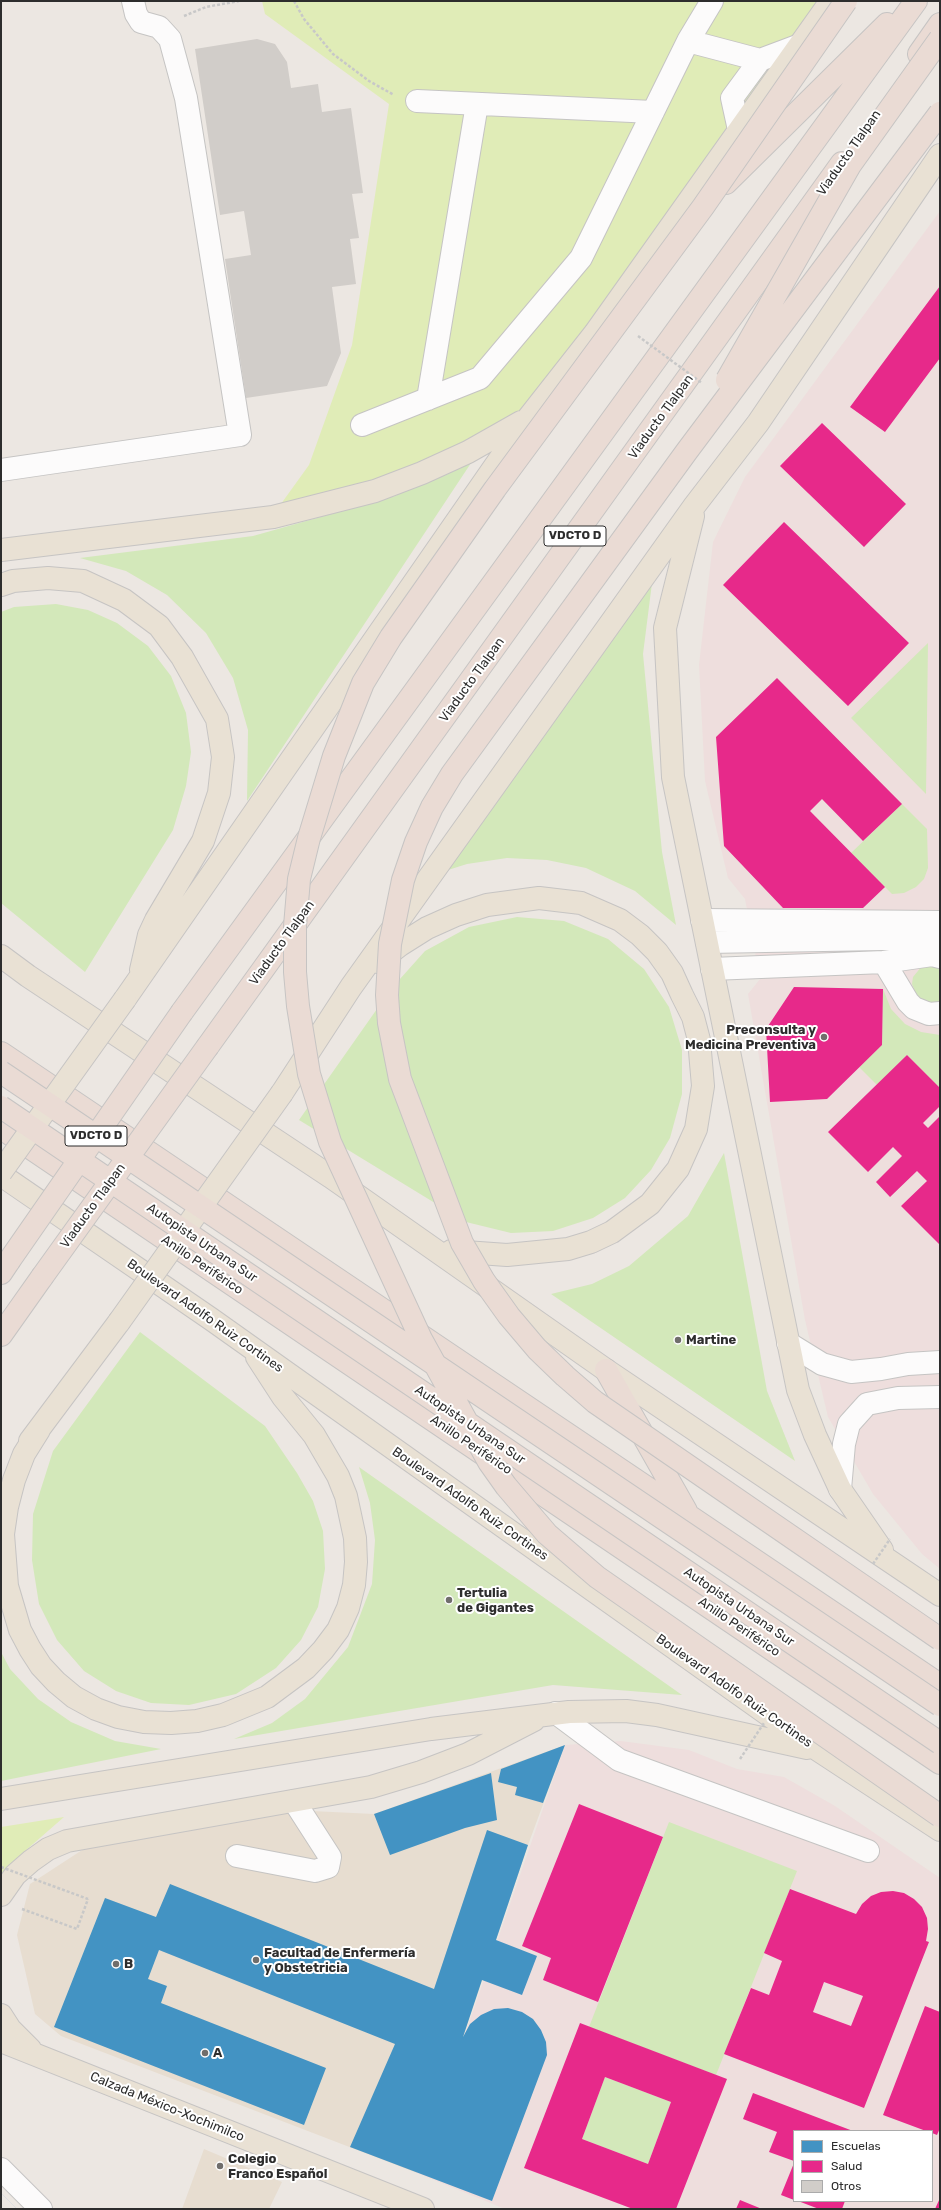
<!DOCTYPE html>
<html>
<head>
<meta charset="utf-8">
<style>
  body { margin:0 }
  #map { position:relative; width:941px; height:2210px; overflow:hidden; background:#ece7e2; font-family:Rubik,sans-serif }
  canvas { display:block }
  .frame { position:absolute; inset:0; border:2px solid #2d2d2d; pointer-events:none }
  .legend { position:absolute; left:793px; top:2130px; width:140px; height:72px; box-sizing:border-box; background:#fff; border:1px solid #ababab; margin:0; padding:5px 7px; list-style:none; font-size:12px; color:#2d2d2d }
  .legend li { display:flex; align-items:center; gap:8px; height:20px }
  .legend b { width:20px; border:1px solid #ababab }
</style>
</head>
<body>
<div id="map">
<canvas width="941" height="2210"></canvas>
<div class="frame"></div>
<ul class="legend">
<li><b style="height:11px;background:#4393c3"></b>Escuelas</li>
<li><b style="height:11px;background:#e7298a"></b>Salud</li>
<li><b style="height:11px;background:#d1cdc9"></b>Otros</li>
</ul>
</div>
<script>
const context = document.querySelector('canvas').getContext('2d');
context.lineJoin = 'round';
function fill(path, color) {
  context.fillStyle = color;
  context.fill(path, 'evenodd');
}
function poly(rows) {
  const path = new Path2D();
  for (const r of rows) {
    path.moveTo(r[0], r[1]);
    for (let i = 2; i < r.length; i += 2) path.lineTo(r[i], r[i + 1]);
  }
  return path;
}
function trace(path, color, width, dash) {
  context.strokeStyle = color;
  context.lineWidth = width;
  context.lineCap = dash ? 'butt' : 'round';
  context.setLineDash(dash || []);
  context.stroke(path);
}
function drawText(font, color, halo, rows, align = 'center') {
  context.font = font + ' Rubik,sans-serif';
  context.lineWidth = 4;
  context.setLineDash([]);
  context.textBaseline = 'middle';
  context.strokeStyle = halo;
  context.fillStyle = color;
  for (const [text, x, y, turn = 0] of rows) {
    context.save();
    context.translate(x, y);
    context.rotate((+turn || 0) * Math.PI / 180);
    context.textAlign = isNaN(turn) ? turn : align;
    if (halo) context.strokeText(text, 0, 0);
    context.fillText(text, 0, 0);
    context.restore();
  }
}
const education = poly([
  [565,1745,528,1845,417,2173,61,2036,35,2014,17,1935,30,1884,99,1839,291,1810,374,1814],
  [204,2149,282,2182,269,2209,182,2209]
]);
const medical = poly([
  [940,211,940,1569,922,1554,873,1494,828,1417,805,1320,748,994,760,979,745,899,728,878,705,781,699,665,713,542,745,477],
  [621,1741,689,1750,737,1769,784,1777,835,1806,940,1878,940,2209,505,2209,417,2173,565,1745],
  [794,2131,932,2131,932,2201,794,2201]
]);
const green = poly([
  [477,454,247,801,248,730,233,678,206,633,167,595,126,571,80,558,253,536,395,496],
  [652,583,643,654,662,852,676,925,635,891,586,868,547,860,507,858,467,864,429,876],
  [56,604,88,610,117,623,148,646,171,676,186,713,191,752,186,786,173,830,85,972,1,903,1,612,14,607],
  [928,643,926,794,851,718],
  [902,804,927,829,928,868,924,879,916,887,904,893,892,894,851,853],
  [517,917,564,921,608,939,644,969,669,1007,682,1050,682,1094,670,1138,651,1170,625,1198,593,1218,553,1231,511,1233,466,1222,299,1120,391,989,425,951,469,927],
  [940,964,940,1004,935,1005,917,997,912,984,913,977,922,966],
  [883,989,891,1009,905,1024,921,1032,940,1035,940,1088,907,1055,877,1085,859,1067,882,1045],
  [724,1153,767,1391,795,1461,551,1294,592,1284,629,1266,688,1216],
  [140,1332,265,1426,297,1473,313,1501,323,1531,325,1569,318,1607,301,1640,276,1668,236,1694,189,1705,151,1703,116,1691,84,1671,57,1640,39,1604,32,1560,33,1514,53,1451],
  [359,1467,682,1695,553,1685,234,1739,272,1723,305,1699,348,1647,372,1584,375,1540,370,1503],
  [1,1652,10,1669,38,1699,71,1722,115,1741,161,1749,1,1781],
  [669,1822,797,1871,716,2075,589,2027],
  [605,2077,671,2102,648,2164,582,2139]
]);
const pitch = poly([
  [262,1,829,1,527,415,467,451,273,515,309,465,352,345,389,104,265,14],
  [64,1817,9,1865,1,1876,1,1827]
]);
const schools = poly([
  [565,1745,543,1803,515,1795,517,1787,498,1782,501,1769],
  [491,1773,497,1820,465,1828,390,1855,374,1814],
  [487,1830,528,1845,496,1940,537,1956,522,1995,482,1980,463,2037,470,2024,481,2015,494,2009,508,2008,522,2012,533,2019,541,2030,546,2042,547,2055,492,2201,350,2147,395,2044,159,1950,148,1979,167,1986,161,2003,326,2068,304,2125,54,2027,105,1898,156,1917,170,1884,434,1989]
]);
const health = poly([
  [940,286,940,358,885,432,850,407],
  [822,423,906,504,864,547,780,466],
  [784,522,909,643,848,706,723,585],
  [777,678,902,804,863,841,822,799,810,811,885,887,863,908,783,908,724,846,716,737],
  [794,987,883,989,882,1045,827,1099,770,1102,766,1029],
  [907,1055,940,1088,940,1106,923,1123,928,1128,940,1116,940,1245,901,1206,927,1181,917,1171,890,1197,876,1182,902,1156,893,1147,868,1172,828,1132],
  [579,1804,663,1837,598,2002,543,1980,551,1958,522,1946],
  [790,1889,856,1914,862,1904,871,1896,881,1892,893,1891,904,1893,914,1899,922,1907,927,1918,928,1929,926,1941,929,1942,864,2108,724,2054,751,1988,769,1995,782,1961,764,1953],
  [824,1982,863,1996,851,2026,813,2012],
  [925,2006,940,2012,940,2128,937,2135,932,2133,932,2131,926,2131,883,2115],
  [580,2023,727,2079,676,2209,633,2209,524,2168],
  [605,2077,671,2102,648,2164,582,2139],
  [753,2093,853,2131,794,2131,794,2161,769,2152,777,2132,743,2119],
  [794,2163,794,2200,781,2195],
  [940,2198,940,2209,935,2209],
  [740,2200,762,2209,736,2209],
  [798,2201,845,2201,842,2209,819,2209]
]);
const building = poly([
  [257,39,275,44,287,62,291,88,318,84,322,112,351,108,363,193,352,194,359,238,350,239,356,284,332,287,341,353,327,386,246,398,225,259,251,255,244,211,220,215,195,49]
]);
const path = poly([
  [294,1,304,19,333,54,369,81,394,95],
  [184,16,206,7,239,1],
  [22,1909,77,1929,88,1899]
]);
const minor = poly([
  [688,41,712,1],
  [417,101,653,112],
  [739,130,732,98,760,60,800,45],
  [428,399,477,104],
  [362,425,480,378,581,258,688,41,760,60],
  [1,470,240,435,186,98,170,39,159,27,141,22,136,14,133,1],
  [702,920,940,922],
  [707,942,940,938],
  [940,957,932,955,884,962,908,1002,914,1008,929,1014,940,1013],
  [712,969,884,962],
  [788,1343,822,1364,851,1372,881,1369,908,1364,940,1362],
  [840,1489,844,1444,849,1424,867,1404,898,1398,940,1397],
  [556,1713,619,1760,868,1851],
  [237,1856,315,1871,328,1867,330,1857,294,1801],
  [1,2169,41,2209]
]);
const major = poly([
  [693,516,665,628,673,777,798,1390,815,1435,840,1489,882,1550],
  [1,550,273,517,375,491,422,473,468,452,521,422],
  [1,585,13,581,48,578,83,581,124,600,159,626,182,657,217,719,223,757,219,793,203,841,156,920,149,935,141,970],
  [1,956,28,976,331,1177,606,1370,940,1595],
  [378,962,400,945,427,928,456,915,487,905,539,898,581,903,620,920,640,935,657,952,672,973,682,995,693,1017,699,1040,703,1086,696,1129,678,1169,650,1204,612,1232,591,1242,568,1249,507,1255,451,1251],
  [125,999,529,417,595,333,831,1],
  [282,1093,351,987,695,505,758,423,940,155],
  [1,1175,211,1319,818,1750,940,1830],
  [39,1430,24,1454,14,1480,7,1507,3,1534,7,1586,20,1630,30,1649,41,1666,56,1682,74,1697,96,1709,118,1717,144,1722,171,1723,197,1721,223,1715,267,1697,306,1668,323,1650,338,1630,348,1608,354,1585,356,1562,355,1538,346,1496,338,1476,314,1435,283,1397,257,1357],
  [30,1441,119,1322],
  [1,1799,431,1729,569,1712,626,1711,657,1715,807,1748],
  [1,1895,15,1875,31,1861,48,1849,67,1841,371,1787,421,1772,468,1754,534,1720],
  [1,2015,10,2029,30,2049],
  [1,2041,423,2209]
]);
const highway = poly([
  [919,54,940,24],
  [726,183,887,24],
  [182,1012,916,1],
  [208,1046,842,163],
  [1,1053,940,1685],
  [1,1128,940,1763],
  [1,1273,9,1261],
  [1,1335,42,1277],
  [606,1370,686,1511]
]);
const tram = poly([
  [1,2193,17,2209]
]);
const pathBridge = poly([
  [638,336,702,383],
  [873,1564,890,1539],
  [740,1759,764,1723],
  [1,1867,88,1899]
]);
const majorBridge = poly([
  [1,1172,125,999],
  [119,1322,282,1093]
]);
const highwayBridge = poly([
  [846,1,703,207,495,489,391,637,363,683,334,756,309,838,299,879,295,926,295,972,298,1006,309,1074,330,1142,421,1339,489,1462,506,1486,547,1534,597,1577,940,1816],
  [940,113,687,451,452,774,432,807,416,842,403,880,390,944,387,995,389,1023,400,1079,462,1243,484,1281,509,1316,537,1349,565,1376,595,1402,940,1639],
  [727,380,850,165,940,39],
  [1,1072,940,1705],
  [1,1107,940,1743],
  [9,1261,182,1012],
  [42,1277,208,1046]
]);
const markers = [
  [824,1037,4,"#706e6c"],
  [678,1340,4,"#706e6c"],
  [449,1600,4,"#706e6c"],
  [256,1960,4,"#706e6c"],
  [116,1964,4,"#706e6c"],
  [205,2053,4,"#706e6c"],
  [220,2166,4,"#706e6c"]
];
const shields = [
  [575,536,62],
  [96,1136,62]
];
const shieldNames = [
  ["VDCTO D",575,536],
  ["VDCTO D",96,1136]
];
const streetNames = [
  ["Viaducto Tlalpan",849,153,-55],
  ["Viaducto Tlalpan",661,417,-54],
  ["Viaducto Tlalpan",472,680,-54],
  ["Viaducto Tlalpan",282,943,-54],
  ["Viaducto Tlalpan",93,1206,-54],
  ["Autopista Urbana Sur",202,1243,34],
  ["Anillo Periférico",202,1265,34],
  ["Boulevard Adolfo Ruiz Cortines",205,1316,35],
  ["Autopista Urbana Sur",470,1425,34],
  ["Anillo Periférico",471,1445,34],
  ["Boulevard Adolfo Ruiz Cortines",470,1504,35],
  ["Autopista Urbana Sur",739,1607,34],
  ["Anillo Periférico",739,1627,34],
  ["Boulevard Adolfo Ruiz Cortines",734,1691,35],
  ["Calzada México-Xochimilco",167,2107,22]
];
const poiNames = [
  ["Preconsulta y",816,1030,"right"],
  ["Medicina Preventiva",816,1045,"right"],
  ["Martine",686,1340],
  ["Tertulia",457,1593],
  ["de Gigantes",457,1608],
  ["Facultad de Enfermería",264,1953],
  ["y Obstetricia",264,1968],
  ["B",124,1964],
  ["A",213,2053],
  ["Colegio",228,2159],
  ["Franco Español",228,2174]
];
fill(education, '#e7ddd0');
fill(medical, '#eededd');
fill(green, '#d3e8ba');
fill(pitch, '#e0ecb7');
fill(schools, '#4393c3');
fill(health, '#e7298a');
fill(building, '#d1cdc9');
trace(minor, '#c5c4c3', 24);
trace(major, '#c6c4c3', 24);
trace(highway, '#c6c4c3', 24);
trace(path, '#c8c8c8', 2.5, [3, 2]);
trace(minor, '#fcfbfb', 22);
trace(major, '#e9e1d4', 22);
trace(highway, '#eadbd4', 22);
trace(tram, '#dedee0', 1);
trace(majorBridge, '#c6c4c3', 24, []);
trace(highwayBridge, '#c6c4c3', 24, []);
trace(pathBridge, '#c8c8c8', 2.5, [3, 2]);
trace(majorBridge, '#e9e1d4', 22);
trace(highwayBridge, '#eadbd4', 22);
for (const [x, y, r, color] of markers) {
  const dot = new Path2D();
  dot.arc(x, y, r, 0, 2 * Math.PI);
  context.fillStyle = color;
  context.fill(dot);
  trace(dot, '#fff', 1.5);
}
for (const [x, y, w] of shields) {
  const box = new Path2D();
  box.roundRect(x - w / 2, y - 10, w, 20, 3);
  context.fillStyle = '#fff';
  context.fill(box);
  trace(box, '#2d2d2d', 1);
}
drawText('bold 12px', '#2d2d2d', null, shieldNames);
drawText('13px', '#2d2d2d', '#fff', streetNames);
drawText('bold 13px', '#2d2d2d', '#fff', poiNames, 'left');
</script>
</body>
</html>
